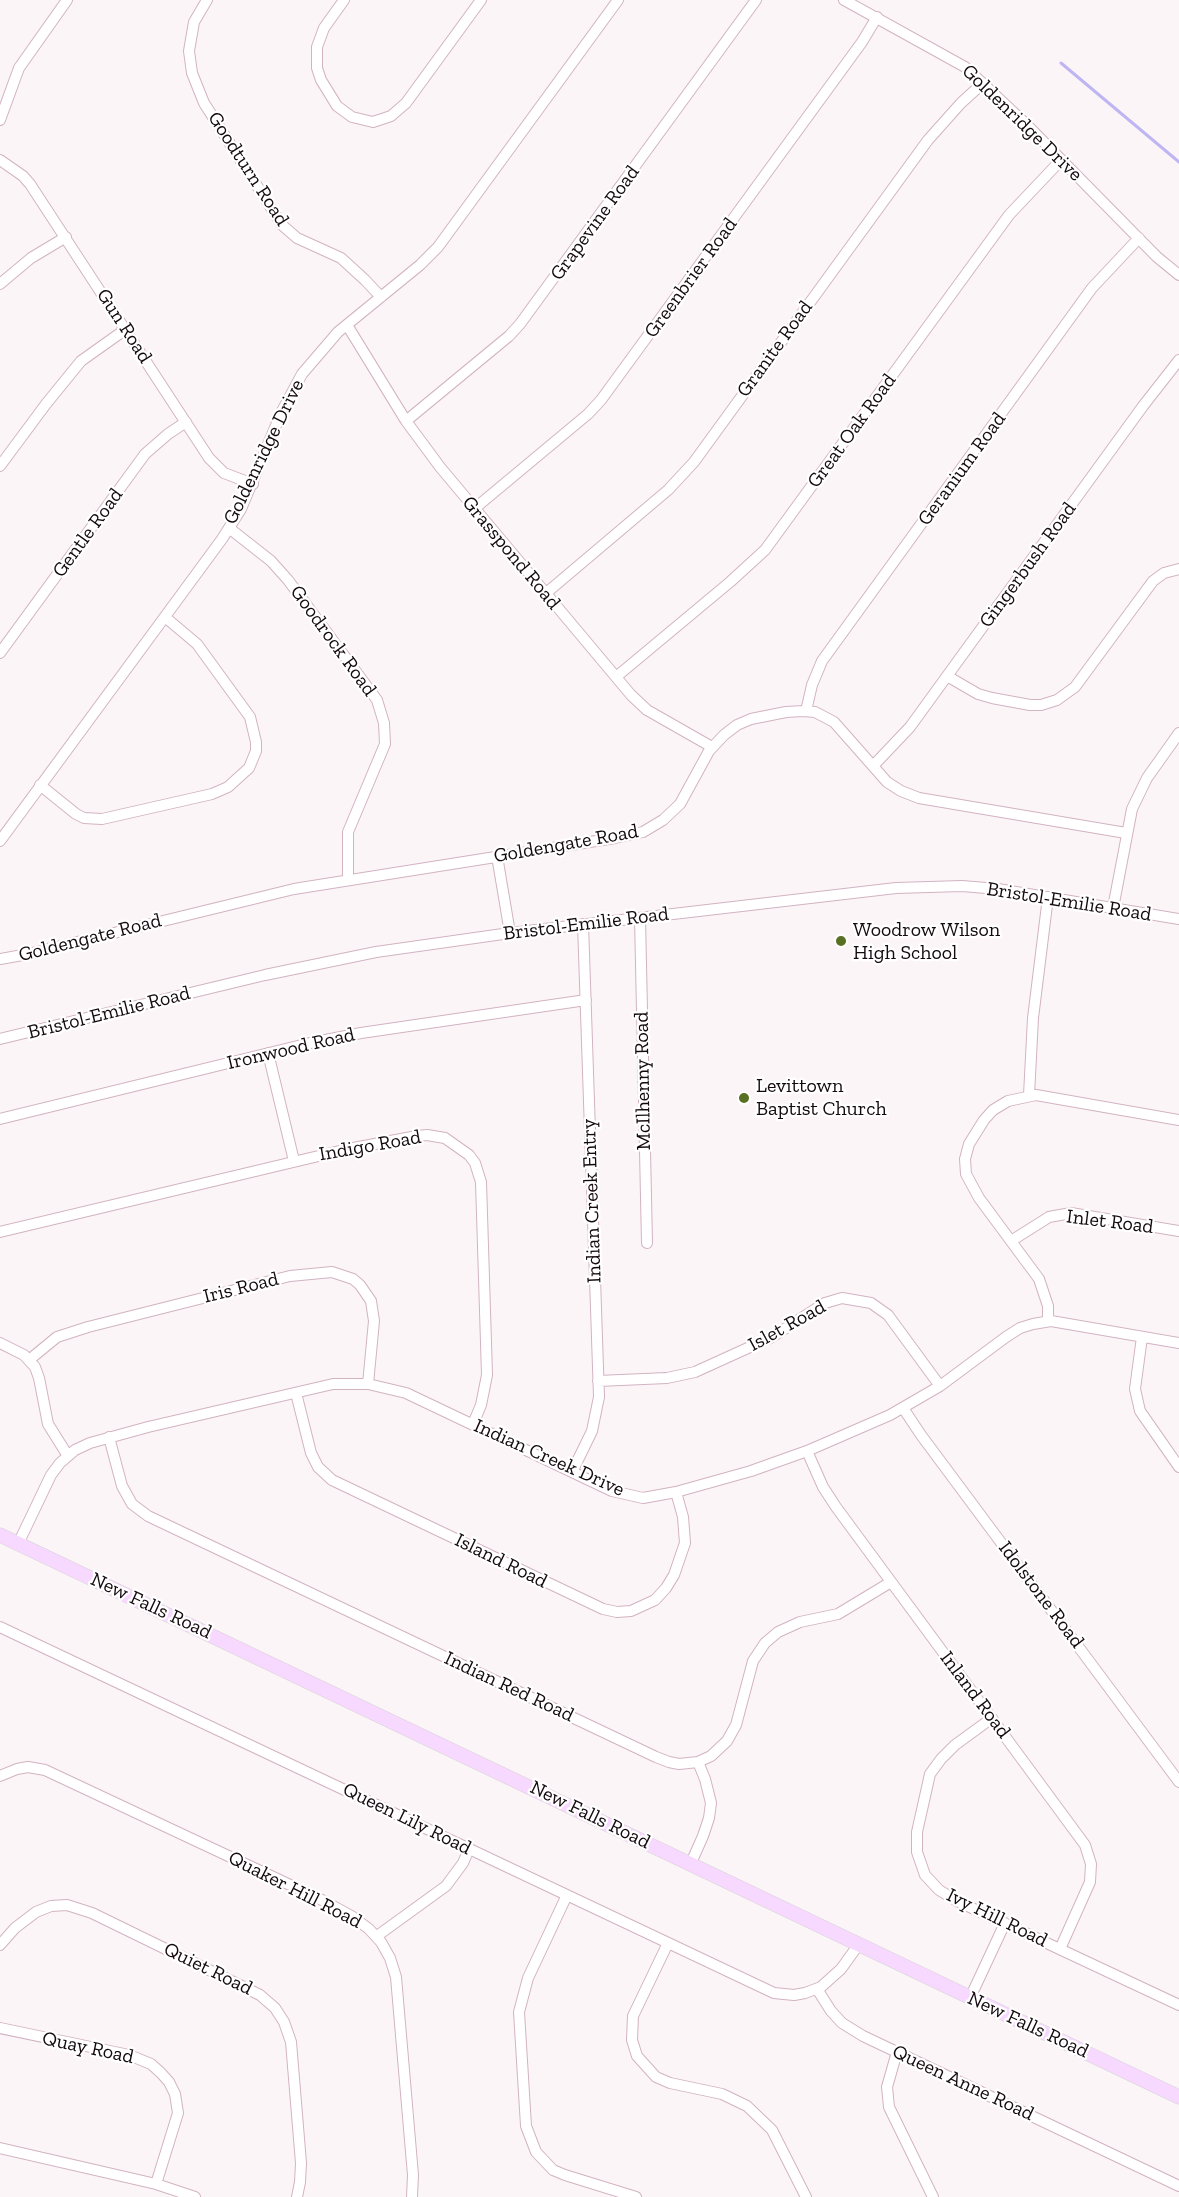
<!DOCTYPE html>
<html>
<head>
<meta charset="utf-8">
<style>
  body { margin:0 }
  canvas { display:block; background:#fcf5f8 }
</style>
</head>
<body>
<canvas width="1179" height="2197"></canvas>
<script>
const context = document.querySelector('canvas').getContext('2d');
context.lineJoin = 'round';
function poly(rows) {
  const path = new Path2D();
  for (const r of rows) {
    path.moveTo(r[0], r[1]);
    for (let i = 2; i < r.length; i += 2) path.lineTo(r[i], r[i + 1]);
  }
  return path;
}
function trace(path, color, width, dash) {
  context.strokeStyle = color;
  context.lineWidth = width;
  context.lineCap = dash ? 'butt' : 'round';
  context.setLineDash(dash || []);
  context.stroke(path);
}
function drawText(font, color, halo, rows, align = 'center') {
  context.font = font + ' "Zilla Slab",serif';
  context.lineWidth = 4.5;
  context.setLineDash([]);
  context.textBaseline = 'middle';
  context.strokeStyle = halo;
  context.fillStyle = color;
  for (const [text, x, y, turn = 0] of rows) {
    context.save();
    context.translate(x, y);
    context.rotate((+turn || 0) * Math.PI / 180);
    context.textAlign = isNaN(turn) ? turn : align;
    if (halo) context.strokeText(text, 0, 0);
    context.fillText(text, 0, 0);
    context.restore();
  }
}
const stream = poly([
  [1061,63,1179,162]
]);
const minor = poly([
  [207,0,194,22,189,51,192,73,204,103,282,225,297,238,341,258,365,280,381,297],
  [344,0,324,28,317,47,317,68,321,80,337,106,352,117,373,122,391,116,406,103,481,0],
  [844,0,965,67,1028,126,1157,257,1179,275],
  [0,120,19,68,67,0],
  [0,160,23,176,30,184,209,458,224,473,253,484],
  [0,284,31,258,66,237],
  [347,325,406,421,440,467,631,695,647,710,712,747],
  [406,421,509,336,520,324,756,0],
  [0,466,46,404,81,361,126,329],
  [474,509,588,414,601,400,862,42,877,17],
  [229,528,271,561,288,580,377,700,384,723,385,744,348,832,348,879],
  [545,594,668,490,694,462,928,140,961,103,983,83],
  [0,653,145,454,168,434,186,422],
  [947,676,978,694,992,698,1030,705,1041,705,1057,700,1075,687,1153,581,1164,573,1179,569],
  [616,677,730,582,765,550,1009,215,1061,160],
  [806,711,812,685,822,661,1092,288,1139,238],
  [873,766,910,727,1143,406,1179,360],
  [40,785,76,814,84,818,102,819,212,794,228,787,249,768,256,751,256,742,250,717,197,644,165,617],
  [0,841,222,539,241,509,282,411,302,374,338,332,420,265,438,247,618,0],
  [497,856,510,933],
  [1113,908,1132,809,1147,778,1179,733],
  [640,918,647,1243],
  [0,959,28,954,294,889,615,838,643,832,663,820,680,804,709,751,724,735,737,725,751,719,786,712,803,711,815,712,834,722,887,782,901,791,919,798,1126,833],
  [0,1039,265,975,376,952,510,933,896,888,962,886,998,889,1179,919],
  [268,1053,294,1161],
  [1029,1095,1033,1018,1048,897],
  [0,1119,310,1043,361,1033,586,1000],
  [0,1232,348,1149,417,1136,427,1135,445,1138,469,1155,475,1163,481,1182,487,1375,481,1405,473,1424],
  [1011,1241,1049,1217,1071,1213,1179,1231],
  [1048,1321,1048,1306,1039,1279,979,1198,966,1174,965,1159,969,1144,984,1120,993,1110,1008,1101,1036,1095,1179,1120],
  [1142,1337,1135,1389,1140,1411,1179,1467],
  [0,1343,24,1355,35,1367,39,1378,48,1424,68,1456],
  [29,1360,57,1337,88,1327,290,1276,332,1272,353,1279,360,1285,371,1301,374,1321,368,1384],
  [598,1381,667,1378,695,1372,772,1337,825,1303,842,1298,871,1303,888,1315,940,1386],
  [296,1393,311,1453,318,1467,332,1480,603,1609,617,1612,631,1611,655,1600,666,1588,674,1575,685,1543,683,1517,676,1492],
  [903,1408,921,1435,1179,1782],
  [109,1437,122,1486,132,1504,148,1516,656,1757,669,1762,679,1764,698,1762,711,1756,727,1741,736,1725,753,1661,765,1643,778,1632,800,1622,838,1614,891,1582],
  [807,1451,823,1487,836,1507,1085,1845,1091,1864,1090,1882,1060,1949],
  [572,1472,592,1431,599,1397,583,924],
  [18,1544,51,1475,60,1463,75,1450,90,1443,148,1427,333,1384,368,1384,406,1393,612,1491,643,1498,676,1492,751,1471,807,1451,890,1415,940,1386,1006,1337,1020,1328,1033,1324,1051,1321,1179,1343],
  [0,1627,774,1993,794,1995,805,1993,821,1987,841,1969,859,1944],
  [992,1718,955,1745,941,1759,930,1774,917,1832,917,1852,925,1875,939,1890,957,1901,1179,2005],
  [0,1776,17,1769,28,1767,45,1770,320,1899,353,1917,369,1929,381,1942,390,1958,396,1977,413,2175,412,2197],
  [691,1863,703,1836,709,1818,711,1803,705,1779,698,1762],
  [567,1895,528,1978,519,2012,526,2126,536,2152,553,2170,565,2175,636,2197],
  [377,1936,446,1886,463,1863,469,1849],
  [668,1943,633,2016,632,2040,637,2056,656,2077,670,2083,722,2094,747,2106,772,2130,806,2197],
  [0,1945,15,1928,36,1912,51,1906,67,1905,92,1913,260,1995,275,2008,284,2022,291,2042,301,2163,300,2182,297,2197],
  [817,1989,831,2011,842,2023,863,2036,1179,2186],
  [970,1998,1005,1923],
  [0,2028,129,2055,151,2064,161,2073,169,2082,175,2094,178,2113,156,2184],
  [897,2052,887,2087,889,2107,933,2197],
  [0,2148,156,2184,195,2197]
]);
const major = poly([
  [0,1535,1179,2097]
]);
const markers = [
  [841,941,6,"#577021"],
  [744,1098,6,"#577021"]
];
const streetNames = [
  ["Goldenridge Drive",1022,123,44],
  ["Goodturn Road",248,169,57],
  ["Grapevine Road",595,223,-54],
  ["Greenbrier Road",691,278,-54],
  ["Gun Road",124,326,57],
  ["Granite Road",775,349,-54],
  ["Great Oak Road",852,431,-54],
  ["Goldenridge Drive",264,452,-64],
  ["Geranium Road",962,469,-54],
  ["Gentle Road",88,533,-54],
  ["Grasspond Road",511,553,50],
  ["Gingerbush Road",1028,565,-54],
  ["Goodrock Road",333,641,54],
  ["Goldengate Road",566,844,-10],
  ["Bristol-Emilie Road",1069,902,9],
  ["Bristol-Emilie Road",586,924,-7],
  ["Goldengate Road",90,938,-14],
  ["Bristol-Emilie Road",109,1013,-14],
  ["Ironwood Road",291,1049,-13],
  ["McIlhenny Road",643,1081,-91],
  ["Indigo Road",370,1146,-10],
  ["Indian Creek Entry",592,1201,-92],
  ["Inlet Road",1110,1222,7],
  ["Iris Road",241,1288,-14],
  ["Islet Road",787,1326,-29],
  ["Indian Creek Drive",549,1458,24],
  ["Island Road",501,1561,26],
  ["Idolstone Road",1041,1595,53],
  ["New Falls Road",151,1606,25],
  ["Indian Red Road",509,1687,25],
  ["Inland Road",975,1695,53],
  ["New Falls Road",590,1815,26],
  ["Queen Lily Road",407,1819,26],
  ["Quaker Hill Road",295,1890,27],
  ["Ivy Hill Road",997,1918,26],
  ["Quiet Road",208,1969,26],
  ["New Falls Road",1028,2025,25],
  ["Quay Road",88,2048,12],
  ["Queen Anne Road",963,2083,25]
];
const poiNames = [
  ["Woodrow Wilson",853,930],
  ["High School",853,953],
  ["Levittown",756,1086],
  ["Baptist Church",756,1109]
];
trace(stream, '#bfb5f3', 3);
trace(minor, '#d2b3c2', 12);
trace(major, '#d5d3d4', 15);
trace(minor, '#fff', 10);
trace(major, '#f7d8fe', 14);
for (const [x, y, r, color] of markers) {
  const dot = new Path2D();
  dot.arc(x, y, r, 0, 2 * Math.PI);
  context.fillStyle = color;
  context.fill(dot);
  trace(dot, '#fff', 2);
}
drawText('20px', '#13090e', '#fff', streetNames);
drawText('20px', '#13090e', '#fff', poiNames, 'left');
</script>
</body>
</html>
